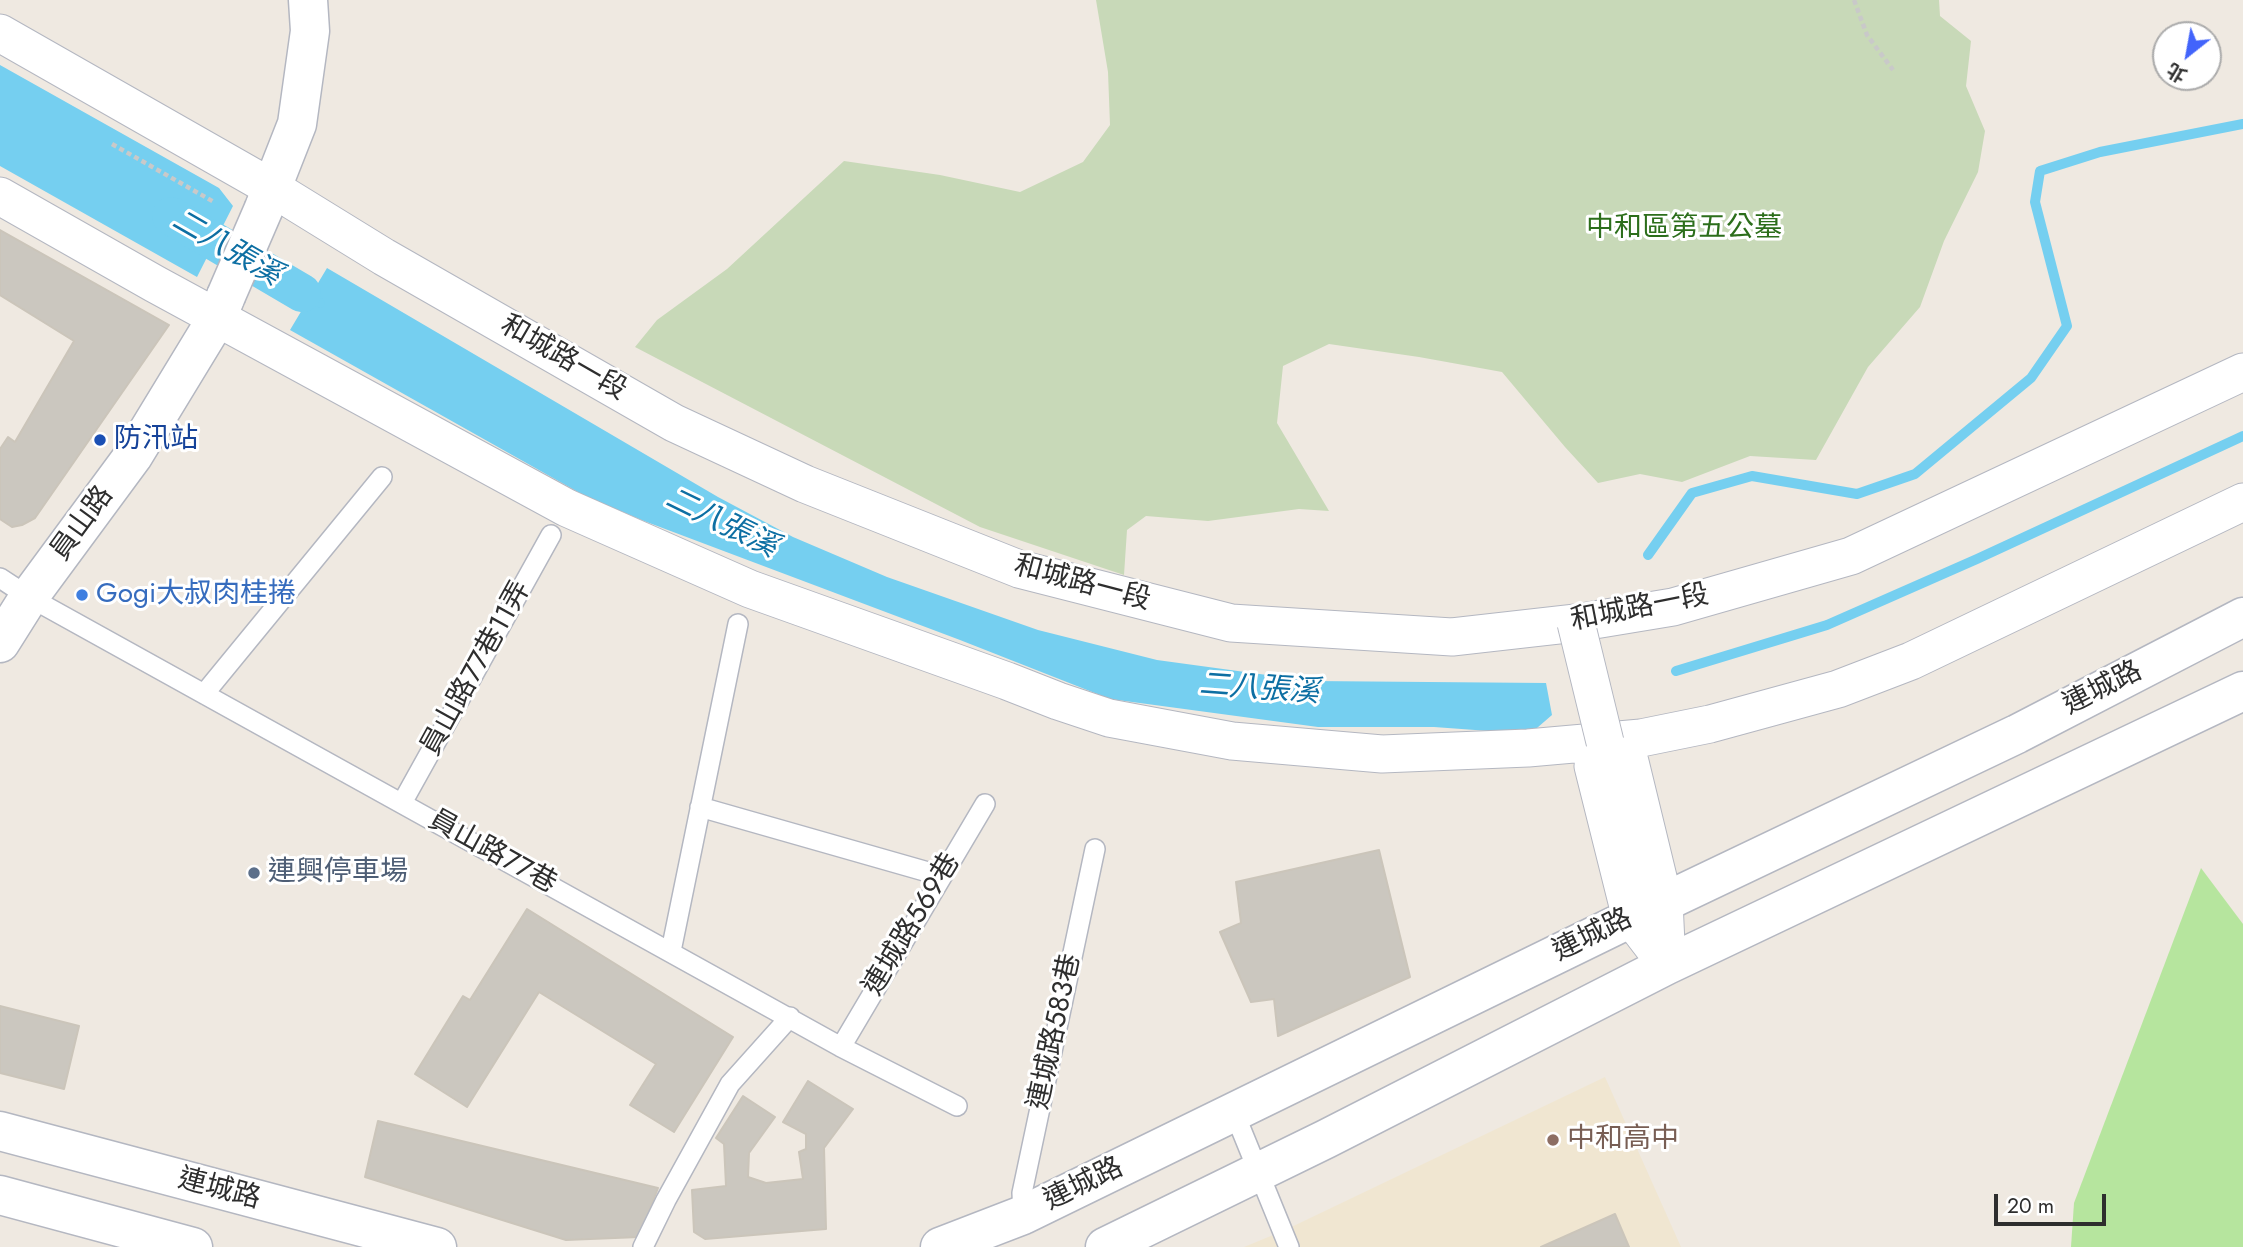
<!DOCTYPE html>
<html>
<head>
<meta charset="utf-8">
<style>
  body { margin:0 }
  #map { position:relative; width:2243px; height:1247px; overflow:hidden; background:#efe9e1; font-family:Jost,"Noto Sans TC",sans-serif }
  canvas { display:block }
  .north { position:absolute; left:2152px; top:21px; width:70px; height:70px; box-sizing:border-box; background:#fff; border:2px solid #ababab; border-radius:50%; rotate:211deg; font-size:19px; font-weight:700; line-height:28px; text-align:center; color:#2e2e2e }
  .north::after { content:''; display:block; margin:auto; width:24px; height:32px; background:#4264fb; clip-path:polygon(50% 0,100% 100%,50% 72%,0 100%) }
  .scale { position:absolute; left:1994px; top:1194px; width:112px; height:32px; box-sizing:border-box; border:4px solid #2e2e2e; border-top:0; padding-left:9px; font-size:21px; line-height:24px; white-space:nowrap; color:#2e2e2e; -webkit-text-stroke:5px #fff; paint-order:stroke }
</style>
</head>
<body>
<div id="map">
<canvas width="2243" height="1247"></canvas>
<div class="north">北</div>
<div class="scale">20 m</div>
</div>
<script>
const context = document.querySelector('canvas').getContext('2d');
context.lineJoin = 'round';
function fill(path, color) {
  context.fillStyle = color;
  context.fill(path, 'evenodd');
}
function poly(rows) {
  const path = new Path2D();
  for (const r of rows) {
    path.moveTo(r[0], r[1]);
    for (let i = 2; i < r.length; i += 2) path.lineTo(r[i], r[i + 1]);
  }
  return path;
}
function trace(path, color, width, dash) {
  context.strokeStyle = color;
  context.lineWidth = width;
  context.lineCap = dash ? 'butt' : 'round';
  context.setLineDash(dash || []);
  context.stroke(path);
}
function drawText(font, color, halo, rows, align = 'center') {
  context.font = font + ' Jost,"Noto Sans TC",sans-serif';
  context.lineWidth = 6;
  context.setLineDash([]);
  context.textBaseline = 'middle';
  context.strokeStyle = halo;
  context.fillStyle = color;
  for (const [text, x, y, turn = 0] of rows) {
    context.save();
    context.translate(x, y);
    context.rotate((+turn || 0) * Math.PI / 180);
    context.textAlign = isNaN(turn) ? turn : align;
    if (halo) context.strokeText(text, 0, 0);
    context.fillText(text, 0, 0);
    context.restore();
  }
}
const education = poly([
  [1605,1077,1681,1247,1244,1247,1283,1231]
]);
const green = poly([
  [2201,868,2243,924,2243,1247,2071,1247,2074,1203]
]);
const cemetery = poly([
  [1096,0,1939,0,1940,16,1971,41,1966,86,1985,131,1978,172,1944,241,1920,307,1868,367,1816,460,1750,456,1682,482,1640,474,1598,483,1565,447,1502,372,1419,357,1329,344,1283,366,1277,423,1329,511,1299,509,1208,521,1146,516,1127,530,1124,575,980,527,635,347,657,320,727,269,844,161,940,175,1020,192,1083,162,1110,125,1108,72]
]);
const water = poly([
  [0,65,219,188,233,206,197,277,0,166],
  [327,268,718,497,793,537,887,577,1038,630,1157,660,1311,681,1546,683,1552,715,1530,734,1434,727,1318,727,1110,699,960,640,644,521,585,496,290,330]
]);
const stream = poly([
  [302,293,320,303],
  [1648,555,1692,493,1752,476,1857,494,1915,474,2031,378,2067,326,2035,202,2040,171,2100,152,2243,124],
  [1676,671,1827,625,1977,559,2243,436]
]);
const canal = poly([
  [171,216,302,293]
]);
const building = poly([
  [0,230,169,325,35,518,22,525,12,527,0,519,0,449,8,437,15,442,74,341,0,295,0,230],
  [1379,850,1410,977,1278,1036,1274,999,1251,1002,1220,932,1241,923,1236,882,1379,850],
  [527,909,733,1037,674,1132,630,1105,656,1064,539,992,467,1107,415,1074,463,996,470,1000,527,909],
  [0,1006,79,1026,64,1089,0,1073,0,1006],
  [808,1081,853,1109,824,1148,826,1229,705,1239,694,1232,692,1190,726,1186,724,1144,716,1138,743,1096,775,1117,749,1153,748,1177,766,1183,803,1179,799,1152,806,1149,806,1134,783,1122,808,1081],
  [378,1121,658,1188,639,1237,566,1240,365,1177,378,1121],
  [1615,1214,1629,1247,1541,1247,1615,1214]
]);
const path = poly([
  [1854,0,1867,35,1893,70],
  [112,144,214,202]
]);
const service = poly([
  [0,578,29,597,841,1047,957,1106],
  [204,694,382,477],
  [402,803,551,535],
  [700,807,942,876],
  [671,951,738,624],
  [841,1047,985,804],
  [1234,1112,1289,1247],
  [1023,1215,1022,1193,1095,849],
  [643,1247,666,1200,730,1084,790,1017]
]);
const minor = poly([
  [0,33,272,188,384,257,674,423,805,484,1019,569,1231,623,1452,637,1576,623,1673,607,1851,556,2243,372],
  [0,196,155,284,567,508,750,589,1007,681,1058,701,1109,718,1232,741,1382,754,1528,748,1641,738,1710,724,1838,689,1911,661,2243,502],
  [1605,742,1630,762,1664,902,1667,965,1631,918,1593,766,1605,742]
]);
const tertiary = poly([
  [264,208,297,124,310,31,308,0],
  [0,643,29,597,133,456,217,318,226,296]
]);
const secondary = poly([
  [0,1131,437,1247],
  [0,1195,193,1247],
  [940,1247,1023,1215,1631,918,2017,734,2243,617],
  [1105,1247,1326,1139,1667,965,2243,691]
]);
const minorBridge = poly([
  [1576,623,1605,742]
]);
const tertiaryBridge = poly([
  [226,296,264,208]
]);
const markers = [
  [100,440,7,"#1a4fb4"],
  [82,595,7,"#3f7fe0"],
  [254,873,7,"#5c6f8a"],
  [1553,1140,7,"#8d6e63"]
];
const parkNames = [
  ["中和區第五公墓",1684,229]
];
const streetNames = [
  ["和城路一段",563,359,30],
  ["員山路",83,524,-54],
  ["和城路一段",1082,584,15],
  ["和城路一段",1640,609,-11],
  ["員山路77巷11弄",477,669,-61],
  ["連城路",2103,689,-27],
  ["員山路77巷",492,853,29],
  ["連城路569巷",913,925,-59],
  ["連城路",1593,936,-26],
  ["連城路583巷",1056,1032,-78],
  ["連城路",1084,1185,-26],
  ["連城路",219,1190,15]
];
const transitNames = [
  ["防汛站",114,440]
];
const shopNames = [
  ["Gogi大叔肉桂捲",96,595]
];
const serviceNames = [
  ["連興停車場",268,873]
];
const educationNames = [
  ["中和高中",1567,1140]
];
const waterNames = [
  ["二八張溪",226,249,30],
  ["二八張溪",721,524,26],
  ["二八張溪",1259,690,4]
];
fill(education, '#f0e6d1');
fill(green, '#b6e59e');
fill(cemetery, '#c8d9b8');
fill(water, '#75cff0');
trace(stream, '#75cff0', 10);
trace(canal, '#75cff0', 38);
fill(building, '#cbc7bf');
trace(building, '#cbc5ba', 2);
trace(service, '#b4b7c1', 22);
trace(minor, '#b4b7c1', 39);
trace(tertiary, '#b4b7c1', 41);
trace(secondary, '#b4b7c1', 41);
trace(path, '#c9c9c9', 4.5, [5, 3.5]);
trace(service, '#fff', 19);
trace(minor, '#fff', 37);
trace(tertiary, '#fff', 38);
trace(secondary, '#fff', 38);
trace(minorBridge, '#b4b7c1', 39, []);
trace(tertiaryBridge, '#b4b7c1', 41, []);
trace(minorBridge, '#fff', 37);
trace(tertiaryBridge, '#fff', 38);
for (const [x, y, r, color] of markers) {
  const dot = new Path2D();
  dot.arc(x, y, r, 0, 2 * Math.PI);
  context.fillStyle = color;
  context.fill(dot);
  trace(dot, '#fff', 2.5);
}
drawText('28px', '#2c6e1b', '#fff', parkNames);
drawText('28px', '#2e2e2e', '#fff', streetNames);
drawText('28px', '#164399', '#fff', transitNames, 'left');
drawText('28px', '#366cbe', '#fff', shopNames, 'left');
drawText('28px', '#4e5e75', '#fff', serviceNames, 'left');
drawText('28px', '#785e54', '#fff', educationNames, 'left');
drawText('italic 30px', '#0d6fa3', '#fff', waterNames);
</script>
</body>
</html>
